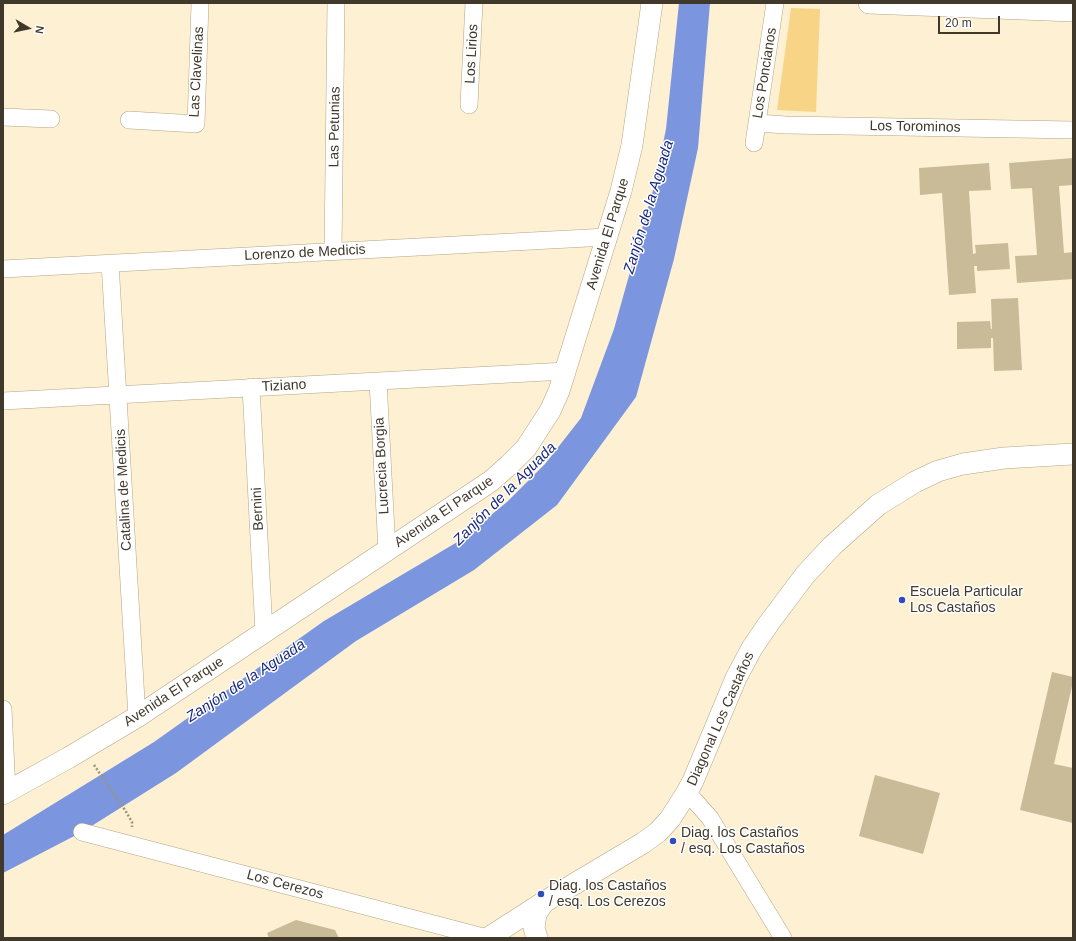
<!DOCTYPE html>
<html>
<head>
<meta charset="utf-8">
<style>
  body { margin:0 }
  #map { position:relative; width:1076px; height:941px; overflow:hidden; background:#fdf0d3; font-family:Arial,sans-serif }
  canvas { display:block }
  .frame { position:absolute; inset:0; border:4px solid #40392b; pointer-events:none }
  .north { position:absolute; left:8px; top:8px; width:40px; height:40px; -webkit-text-stroke:3px #fff; paint-order:stroke; rotate:99deg; font-size:11px; font-weight:700; line-height:16px; text-align:center; color:#40392b }
  .north::after { content:''; display:block; margin:auto; width:14px; height:18px; background:#40392b; clip-path:polygon(50% 0,100% 100%,50% 72%,0 100%) }
  .scale { position:absolute; left:938px; top:16px; width:62px; height:18px; box-sizing:border-box; border:2px solid #40392b; border-top:0; padding-left:5px; font-size:12px; line-height:14px; white-space:nowrap; color:#40392b; -webkit-text-stroke:3px #fff; paint-order:stroke }
</style>
</head>
<body>
<div id="map">
<canvas width="1076" height="941"></canvas>
<div class="frame"></div>
<div class="north">N</div>
<div class="scale">20 m</div>
</div>
<script>
const context = document.querySelector('canvas').getContext('2d');
context.lineJoin = 'round';
function fill(path, color) {
  context.fillStyle = color;
  context.fill(path, 'evenodd');
}
function poly(rows) {
  const path = new Path2D();
  for (const r of rows) {
    path.moveTo(r[0], r[1]);
    for (let i = 2; i < r.length; i += 2) path.lineTo(r[i], r[i + 1]);
  }
  return path;
}
function trace(path, color, width, dash) {
  context.strokeStyle = color;
  context.lineWidth = width;
  context.lineCap = dash ? 'butt' : 'round';
  context.setLineDash(dash || []);
  context.stroke(path);
}
function drawText(font, color, halo, rows, align = 'center') {
  context.font = font + ' Arial,sans-serif';
  context.lineWidth = 3;
  context.setLineDash([]);
  context.textBaseline = 'middle';
  context.strokeStyle = halo;
  context.fillStyle = color;
  for (const [text, x, y, turn = 0] of rows) {
    context.save();
    context.translate(x, y);
    context.rotate((+turn || 0) * Math.PI / 180);
    context.textAlign = isNaN(turn) ? turn : align;
    if (halo) context.strokeText(text, 0, 0);
    context.fillText(text, 0, 0);
    context.restore();
  }
}
const green = poly([
  [791,8,820,9,816,112,777,110]
]);
const water = poly([
  [679,3,710,3,698,148,674,259,636,397,557,505,474,570,356,641,176,773,82,832,3,873,3,835,154,742,324,621,459,541,507,502,545,464,581,418,614,329,655,183,666,129]
]);
const building = poly([
  [1073,158,1073,185,1059,186,1064,253,1073,252,1073,279,1017,283,1015,256,1037,255,1032,188,1011,189,1009,163],
  [989,163,991,190,969,191,973,254,976,253,975,245,1008,243,1010,269,977,271,977,266,974,266,976,293,949,295,942,193,920,195,919,168],
  [1018,298,1022,370,994,371,993,338,991,338,991,348,957,349,957,322,990,321,991,329,992,329,991,299],
  [1052,672,1073,677,1073,682,1054,764,1073,768,1073,823,1020,810],
  [875,775,940,793,923,854,859,836],
  [296,920,335,930,339,938,269,938,267,933]
]);
const path = poly([
  [94,765,125,810,132,822,132,827]
]);
const minor = poly([
  [469,105,474,3],
  [3,117,51,119],
  [129,120,196,124,200,3],
  [757,123,786,125,1073,130],
  [754,143,775,3],
  [333,251,336,3],
  [110,263,137,717],
  [3,269,607,237],
  [378,381,387,551],
  [251,387,264,632],
  [3,401,566,371],
  [3,709,7,792],
  [686,794,695,801,710,818,783,938],
  [82,832,487,938]
]);
const tertiary = poly([
  [869,3,1073,11],
  [3,794,68,758,137,717,491,481,509,465,526,448,550,411,559,391,621,191,632,145,652,3],
  [488,938,544,902,643,843,658,832,670,819,686,794,693,781,736,678,752,648,769,623,805,575,832,546,878,505,915,482,938,471,963,464,1004,458,1073,454],
  [537,938,534,928,536,914,544,902]
]);
const markers = [
  [902,600,4,"#304bbc"],
  [673,841,4,"#304bbc"],
  [541,894,4,"#304bbc"]
];
const streetNames = [
  ["Los Lirios",472,54,-87],
  ["Las Clavelinas",197,72,-87],
  ["Los Poncianos",765,73,-81],
  ["Las Petunias",335,127,-89],
  ["Los Torominos",915,127,1],
  ["Avenida El Parque",608,234,-73],
  ["Lorenzo de Medicis",305,253,-3],
  ["Tiziano",284,386,-3],
  ["Lucrecia Borgia",382,466,-93],
  ["Catalina de Medicis",124,490,-93],
  ["Bernini",258,509,-93],
  ["Avenida El Parque",444,512,-34],
  ["Avenida El Parque",174,692,-33],
  ["Diagonal Los Castaños",721,719,-66],
  ["Los Cerezos",285,885,15]
];
const poiNames = [
  ["Escuela Particular",910,592],
  ["Los Castaños",910,608],
  ["Diag. los Castaños",681,833],
  ["/ esq. Los Castaños",681,849],
  ["Diag. los Castaños",549,886],
  ["/ esq. Los Cerezos",549,902]
];
const waterNames = [
  ["Zanjón de la Aguada",649,207,-73],
  ["Zanjón de la Aguada",505,494,-45],
  ["Zanjón de la Aguada",246,681,-33]
];
fill(green, '#f8d586');
fill(water, '#7b96df');
fill(building, '#cabb98');
trace(minor, '#b4a584', 18);
trace(tertiary, '#b4a584', 22);
trace(path, '#9c937d', 2.5, [2, 2]);
trace(minor, '#fff', 17);
trace(tertiary, '#fff', 21);
for (const [x, y, r, color] of markers) {
  const dot = new Path2D();
  dot.arc(x, y, r, 0, 2 * Math.PI);
  context.fillStyle = color;
  context.fill(dot);
  trace(dot, '#fff', 1.5);
}
drawText('14px', '#40392b', '#fff', streetNames);
drawText('14px', '#40392b', '#fff', poiNames, 'left');
drawText('italic 15px', '#18297e', '#fff', waterNames);
</script>
</body>
</html>
